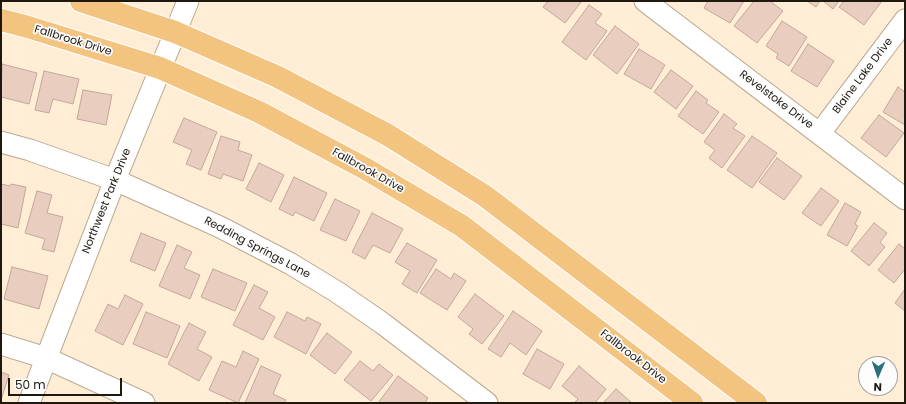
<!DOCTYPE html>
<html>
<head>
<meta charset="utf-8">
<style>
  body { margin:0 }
  #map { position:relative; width:906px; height:404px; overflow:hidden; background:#ffeed5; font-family:Poppins,sans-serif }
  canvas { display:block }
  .frame { position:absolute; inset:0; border:2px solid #1e180f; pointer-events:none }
  .north { position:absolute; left:858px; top:356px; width:40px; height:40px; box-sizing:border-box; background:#fdfdfd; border:1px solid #a4a19e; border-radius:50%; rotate:182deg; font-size:11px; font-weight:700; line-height:16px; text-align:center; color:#1e180f }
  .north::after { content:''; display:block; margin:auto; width:14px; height:18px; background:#2b6f7f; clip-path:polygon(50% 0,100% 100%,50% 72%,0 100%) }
  .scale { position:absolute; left:8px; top:378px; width:114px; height:18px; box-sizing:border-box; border:2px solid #1e180f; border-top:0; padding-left:5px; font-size:12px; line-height:14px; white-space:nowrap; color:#1e180f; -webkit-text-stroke:3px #fdfdfd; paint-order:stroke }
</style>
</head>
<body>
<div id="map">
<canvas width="906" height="404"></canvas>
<div class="frame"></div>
<div class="north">N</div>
<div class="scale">50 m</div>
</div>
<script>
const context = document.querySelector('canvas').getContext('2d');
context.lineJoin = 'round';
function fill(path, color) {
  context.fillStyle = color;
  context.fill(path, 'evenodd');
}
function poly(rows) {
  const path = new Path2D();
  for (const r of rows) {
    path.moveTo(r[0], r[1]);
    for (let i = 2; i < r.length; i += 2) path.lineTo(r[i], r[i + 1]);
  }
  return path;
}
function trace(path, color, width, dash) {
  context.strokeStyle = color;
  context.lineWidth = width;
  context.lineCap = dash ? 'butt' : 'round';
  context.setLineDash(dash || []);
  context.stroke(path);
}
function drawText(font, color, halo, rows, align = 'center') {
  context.font = font + ' Poppins,sans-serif';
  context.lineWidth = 3.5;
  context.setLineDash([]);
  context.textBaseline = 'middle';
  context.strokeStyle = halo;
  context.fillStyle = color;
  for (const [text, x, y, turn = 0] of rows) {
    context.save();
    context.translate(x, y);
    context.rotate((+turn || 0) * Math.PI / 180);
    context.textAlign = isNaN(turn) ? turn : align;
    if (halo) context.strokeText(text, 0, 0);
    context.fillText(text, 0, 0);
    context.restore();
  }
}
const building = poly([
  [548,1,582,1,565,23,543,7,548,1],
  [708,1,744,1,730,23,704,8,708,1],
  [754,1,770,1,783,11,757,43,734,26,754,1],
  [807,1,820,1,816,7,807,1],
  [823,1,839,1,833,9,823,1],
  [844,1,882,1,864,25,839,7,844,1],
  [589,5,602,14,595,23,607,31,586,60,562,42,589,5],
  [782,21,807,37,789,66,776,58,778,54,766,46,782,21],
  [615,26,639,44,617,74,593,55,615,26],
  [808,44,834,61,817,87,791,71,808,44],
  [639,49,665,65,651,89,624,74,639,49],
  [2,64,37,73,29,104,1,97,2,64],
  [671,70,693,86,676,109,654,92,671,70],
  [44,71,79,79,73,104,53,99,49,113,35,110,44,71],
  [898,87,905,92,905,125,883,112,898,87],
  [83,90,112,95,106,125,77,119,83,90],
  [696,91,708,100,706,103,719,112,703,134,678,116,696,91],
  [724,114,737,124,733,128,745,136,722,168,709,158,715,150,704,142,724,114],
  [879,115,904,133,886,157,861,138,879,115],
  [184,118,217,132,201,170,186,164,192,150,173,142,184,118],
  [221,136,240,142,238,150,252,155,243,181,223,174,221,179,208,174,221,136],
  [752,136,777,153,752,188,727,170,752,136],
  [777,158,802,176,784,200,759,182,777,158],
  [259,163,284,175,271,202,246,189,259,163],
  [294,177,327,193,314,221,295,212,293,216,279,209,294,177],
  [1,184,10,186,11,184,26,187,18,228,1,224,1,184],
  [821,188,839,201,821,226,802,213,821,188],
  [37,191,52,195,47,213,63,217,54,252,42,249,45,239,25,233,37,191],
  [335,199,360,211,346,241,320,230,335,199],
  [845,203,861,212,855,224,858,226,847,246,827,235,845,203],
  [372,213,403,229,390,253,373,245,365,259,352,252,372,213],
  [874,223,887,233,880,242,885,247,869,266,851,251,874,223],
  [141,233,166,243,155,271,130,261,141,233],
  [407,243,437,260,417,293,402,284,410,271,395,262,407,243],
  [899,244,905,249,905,269,894,283,878,270,899,244],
  [177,245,192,252,184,268,200,275,190,299,159,286,177,245],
  [12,267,48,276,39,309,4,299,12,267],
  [213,269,247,283,235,311,201,297,213,269],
  [436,269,451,279,454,273,466,281,447,310,420,293,436,269],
  [254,285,268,292,259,308,275,317,263,340,233,325,254,285],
  [905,289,905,311,895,303,905,289],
  [475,294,504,316,482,344,469,334,473,329,458,317,475,294],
  [125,295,143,304,123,345,95,331,108,304,118,309,125,295],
  [513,311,542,331,526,355,510,343,501,357,488,349,513,311],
  [146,312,180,326,167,358,133,344,146,312],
  [287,312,305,321,307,317,321,324,306,354,274,337,287,312],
  [189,323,206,332,197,349,212,357,199,381,168,364,189,323],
  [327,333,352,352,335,374,310,355,327,333],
  [537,349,564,364,550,389,523,374,537,349],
  [243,351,259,359,238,403,209,390,222,361,236,367,243,351],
  [360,361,373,371,379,364,393,375,371,401,344,380,360,361],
  [261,366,281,375,273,394,286,400,284,403,245,403,261,366],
  [579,366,606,389,595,403,574,403,578,399,562,386,579,366],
  [1,372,9,375,1,400,1,372],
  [398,376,428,398,425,403,378,403,398,376],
  [616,389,632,403,603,403,616,389]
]);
const minor = poly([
  [645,1,905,199],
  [820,133,905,20],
  [1,142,30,150,115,180,220,227,291,264,337,292,382,323,487,403],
  [1,344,46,358,144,403],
  [29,403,115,180,188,1]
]);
const major = poly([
  [81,1,175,32,278,77,388,135,485,196,756,403],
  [1,20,28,27,160,68,259,112,366,169,462,226,692,403]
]);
const streetNames = [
  ["Fallbrook Drive",73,41,17],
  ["Blaine Lake Drive",863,76,-53],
  ["Revelstoke Drive",776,100,37],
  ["Fallbrook Drive",368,171,29],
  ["Northwest Park Drive",107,201,-68],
  ["Redding Springs Lane",257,248,28],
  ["Fallbrook Drive",633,357,38]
];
fill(building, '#e9cdbf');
trace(building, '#c3a79a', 1);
trace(minor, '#baaa92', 23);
trace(major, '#fff', 24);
trace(minor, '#fff', 21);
trace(major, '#f2c480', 22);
drawText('11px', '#1e180f', '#fdfdfd', streetNames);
</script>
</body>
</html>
